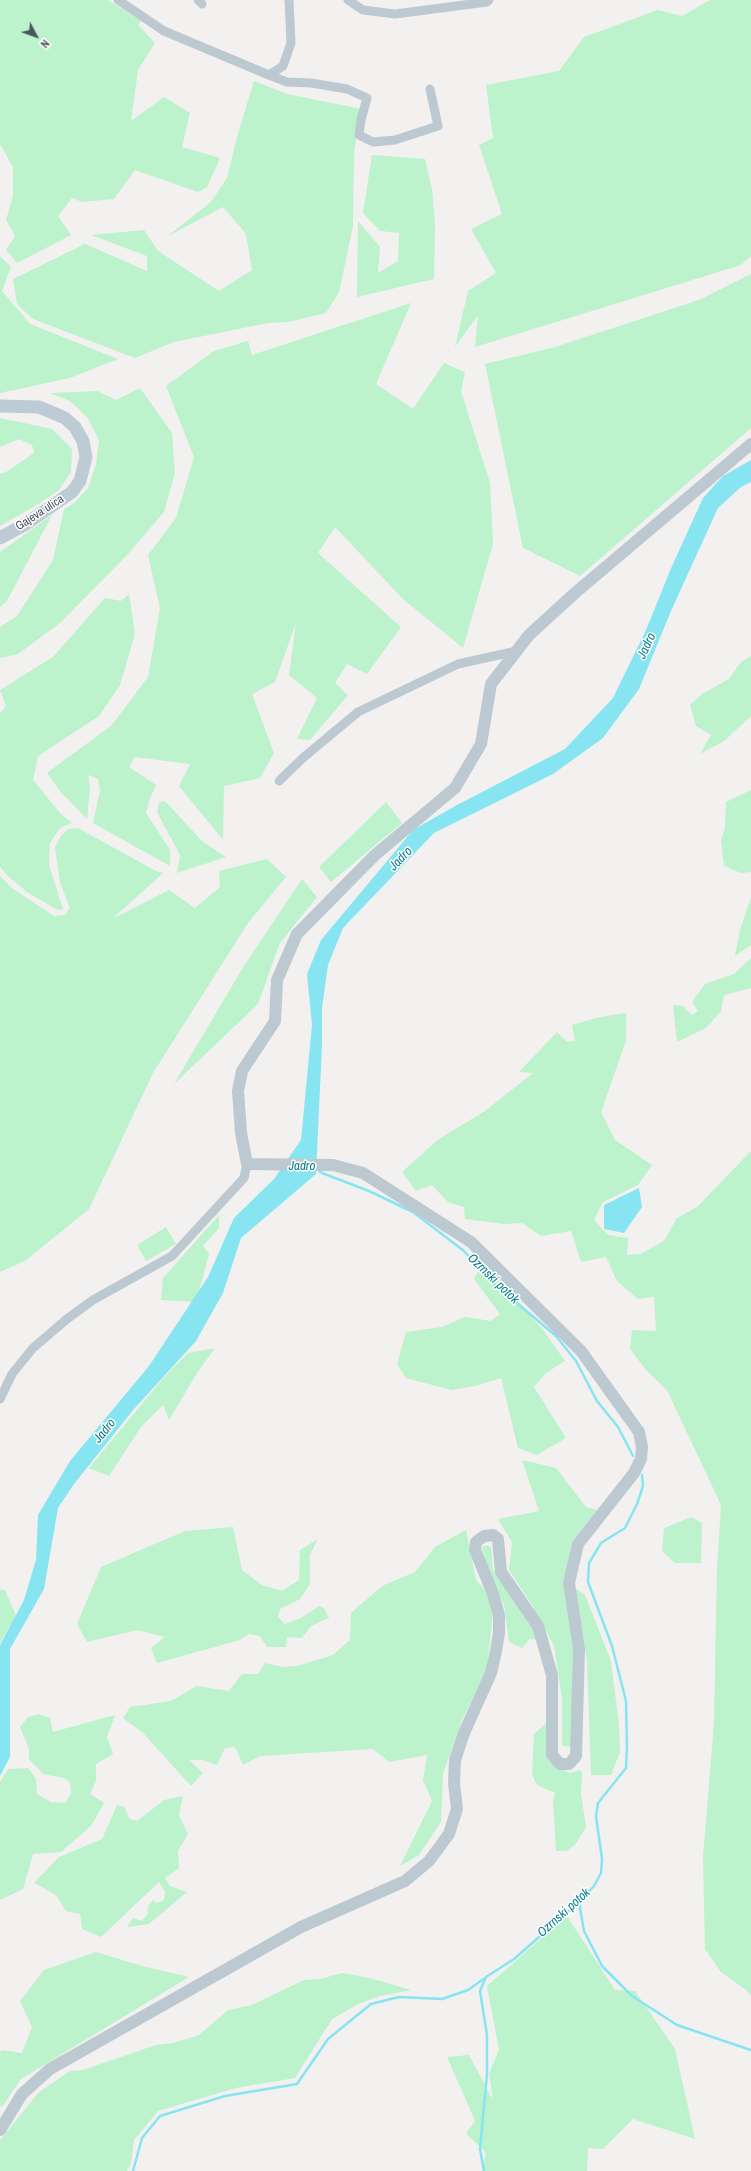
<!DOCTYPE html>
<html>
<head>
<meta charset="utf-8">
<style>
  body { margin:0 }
  #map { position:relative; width:751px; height:2171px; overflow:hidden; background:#f3f0f0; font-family:"Archivo Narrow",sans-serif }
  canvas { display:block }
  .north { position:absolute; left:16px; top:16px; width:40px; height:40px; -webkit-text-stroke:3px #fff; paint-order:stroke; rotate:131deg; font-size:11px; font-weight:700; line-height:16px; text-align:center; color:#47565f }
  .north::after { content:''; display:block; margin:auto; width:14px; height:18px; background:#47565f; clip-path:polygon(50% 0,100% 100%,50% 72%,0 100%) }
</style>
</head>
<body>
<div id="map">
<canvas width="751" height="2171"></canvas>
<div class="north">N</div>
</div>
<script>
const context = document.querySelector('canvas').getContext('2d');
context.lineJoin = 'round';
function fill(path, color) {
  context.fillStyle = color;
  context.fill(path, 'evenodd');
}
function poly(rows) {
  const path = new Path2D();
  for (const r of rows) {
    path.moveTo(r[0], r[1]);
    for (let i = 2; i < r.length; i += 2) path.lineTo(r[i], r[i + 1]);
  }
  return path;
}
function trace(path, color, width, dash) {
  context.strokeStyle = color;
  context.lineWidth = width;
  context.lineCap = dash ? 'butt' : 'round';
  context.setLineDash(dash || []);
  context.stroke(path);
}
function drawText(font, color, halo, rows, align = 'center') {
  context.font = font + ' "Archivo Narrow",sans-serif';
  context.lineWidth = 3;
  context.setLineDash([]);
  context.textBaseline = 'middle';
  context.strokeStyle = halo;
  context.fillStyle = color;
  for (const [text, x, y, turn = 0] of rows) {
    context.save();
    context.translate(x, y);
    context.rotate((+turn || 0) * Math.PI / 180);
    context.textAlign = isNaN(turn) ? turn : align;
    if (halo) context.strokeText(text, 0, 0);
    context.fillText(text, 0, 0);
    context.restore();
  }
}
const green = poly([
  [0,0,108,0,141,21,138,25,155,43,138,70,131,121,164,97,190,113,182,147,220,158,207,187,198,192,135,170,114,199,82,202,72,198,58,216,71,235,17,263,6,250,15,236,6,220,13,196,13,167,0,144],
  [710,0,751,0,751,256,741,265,475,347,478,315,455,347,468,291,496,273,471,229,502,214,479,145,493,138,486,85,559,71,584,37,658,10,682,16],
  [254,81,287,94,361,109,354,153,353,226,339,292,326,313,288,322,268,323,174,342,135,358,33,319,17,304,13,279,81,246,83,243,147,271,147,256,91,235,144,230,158,251,219,291,252,270,246,234,223,207,168,236,211,202,227,178,237,137],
  [372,155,425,159,432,190,435,225,434,279,357,297,358,221,380,247,378,273,398,261,399,233,380,231,363,213],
  [0,256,11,267,2,291,30,324,118,359,70,378,0,393],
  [751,274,751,428,580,576,523,548,485,364,555,347,699,300],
  [411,303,376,384,413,409,444,363,465,372,461,391,490,483,493,544,463,648,403,599,335,527,318,553,401,627,367,674,347,664,335,683,348,695,310,740,297,739,317,698,289,675,296,623,275,682,252,694,274,753,260,778,224,786,223,840,179,786,190,764,135,757,129,767,156,785,150,798,146,813,170,850,170,866,93,823,100,790,98,779,88,775,90,788,87,819,60,791,47,773,112,725,148,677,160,608,148,555,176,518,194,457,166,386,214,351,248,341,252,355],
  [140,388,172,433,175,473,164,512,129,553,60,623,18,654,0,658,0,627,17,616,53,560,64,509,73,504,88,488,96,464,99,440,87,417,70,401,50,393,97,391,116,400],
  [0,418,52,429,72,449,71,472,59,490,40,503,0,526,0,474,6,472,34,453,32,445,19,439,0,447],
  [52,515,7,601,0,607,0,552],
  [129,594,135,634,120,685,99,716,38,756,33,780,60,813,72,823,60,828,50,843,49,865,63,909,58,910,27,892,8,876,0,867,0,713,6,706,0,690,53,657,105,598,121,601],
  [751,656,751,716,724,741,700,754,711,735,696,726,690,705,702,694,729,679,741,662],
  [751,790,751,872,741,873,724,866,721,840,725,828,726,802],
  [165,801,202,841,226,857,177,873,180,855,157,812,159,802],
  [386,802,402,823,331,882,319,867],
  [78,828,156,871,163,873,112,919,169,890,195,908,220,887,219,871,267,859,286,877,248,923,153,1073,89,1209,25,1261,0,1272,0,876,12,888,54,916,65,915,70,908,60,883,55,847,61,836,68,829],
  [302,879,317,897,280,943,258,1004,174,1084,242,969],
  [751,897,751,945,735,956,740,930],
  [751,958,751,988,724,995,721,1011,706,1028,677,1042,673,1005,683,1006,692,1015,698,1011,692,1002,705,984,734,974],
  [626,1013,626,1041,601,1112,615,1140,652,1165,638,1185,603,1202,594,1220,608,1235,628,1238,627,1255,640,1254,664,1241,677,1218,697,1207,751,1151,751,1996,746,1990,721,1972,705,1949,703,1858,714,1722,717,1568,721,1505,667,1390,646,1370,630,1349,632,1330,656,1331,654,1297,638,1299,617,1281,606,1257,581,1262,571,1231,541,1236,522,1223,504,1224,465,1219,464,1207,448,1202,432,1185,416,1191,402,1172,439,1139,485,1111,533,1073,519,1072,557,1032,567,1042,575,1041,572,1025,600,1017],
  [219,1215,219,1228,203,1246,209,1254,196,1302,161,1300,163,1278],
  [166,1227,176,1244,146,1261,137,1245],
  [483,1263,543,1330,565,1361,546,1373,534,1387,566,1438,537,1455,518,1448,501,1378,475,1386,451,1390,406,1378,397,1364,406,1332,442,1327,465,1317,491,1321,500,1314,474,1279],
  [215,1348,197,1373,169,1420,163,1405,141,1427,109,1476,89,1468,165,1376,188,1353],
  [522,1460,556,1468,586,1507,597,1510,573,1540,563,1584,574,1650,572,1747,562,1746,562,1699,554,1646,532,1605,509,1570,512,1542,498,1519,539,1511],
  [691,1517,702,1523,701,1563,675,1563,662,1551,664,1528],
  [233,1527,242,1570,262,1585,282,1591,299,1580,300,1550,318,1539,310,1555,310,1584,300,1599,280,1609,278,1617,285,1624,301,1618,319,1606,324,1608,329,1618,311,1626,302,1638,287,1637,286,1647,267,1647,260,1636,249,1634,240,1640,157,1663,151,1648,165,1637,137,1630,87,1642,77,1624,101,1567,185,1531],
  [466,1530,476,1580,487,1592,493,1612,487,1670,463,1718,443,1773,441,1822,419,1855,400,1866,432,1801,423,1780,427,1755,389,1762,373,1749,260,1756,243,1765,235,1747,225,1748,217,1765,203,1760,189,1760,203,1773,191,1786,143,1733,123,1718,130,1707,171,1701,197,1686,229,1691,242,1674,258,1674,265,1663,283,1667,297,1666,333,1655,350,1640,351,1613,382,1586,415,1572,435,1547],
  [485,1545,491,1547,493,1569,497,1577,528,1617,538,1640,530,1639,522,1648,509,1642,504,1605,485,1562,482,1548],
  [575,1588,585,1595,611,1661,619,1725,620,1752,611,1775,591,1775,587,1660],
  [0,1590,5,1590,16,1616,0,1643],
  [39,1714,50,1718,53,1732,115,1715,107,1737,113,1754,96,1764,96,1781,90,1794,104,1803,91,1826,61,1852,33,1854,23,1889,0,1900,0,1782,8,1769,28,1768,36,1779,37,1794,51,1802,65,1803,71,1794,70,1783,64,1778,43,1774,29,1759,29,1749,20,1727,28,1717],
  [549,1721,547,1752,549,1762,570,1773,580,1770,582,1773,581,1793,586,1827,575,1845,566,1851,556,1851,553,1802,555,1793,537,1785,532,1774,534,1734],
  [183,1796,179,1815,188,1834,178,1851,179,1868,165,1878,170,1886,187,1892,149,1924,127,1927,133,1918,142,1921,147,1915,148,1907,153,1900,157,1903,164,1900,165,1892,159,1882,101,1937,82,1929,80,1914,66,1911,56,1895,34,1883,59,1857,102,1839,117,1805,125,1807,129,1819,137,1821,164,1800],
  [567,1916,615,1990,635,1991,675,2049,695,2139,633,2119,603,2149,588,2148,587,2171,482,2171,486,2153,466,2133,475,2121,447,2057,469,2055,493,2100,489,2074,499,2050,487,1986],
  [96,1952,142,1966,189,1977,21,2079,2,2107,0,2106,0,2052,2,2050,22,2053,32,2027,20,2001,44,1970],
  [342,1973,370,1978,411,1990,380,1996,358,2004,332,2019,295,2078,236,2088,158,2111,134,2140,131,2163,127,2171,0,2171,0,2140,39,2092,70,2071,83,2070,156,2045,173,2043,199,2035,228,2010,252,2005,304,1980,320,1979]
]);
const water = poly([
  [751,460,751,482,741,487,718,508,671,611,639,689,603,738,553,774,434,833,343,928,328,965,322,1008,322,1045,316,1174,241,1238,223,1293,196,1341,134,1409,74,1484,58,1508,44,1589,10,1649,10,1757,0,1776,0,1645,24,1600,36,1560,38,1515,70,1461,149,1366,208,1277,234,1218,274,1179,301,1140,312,1025,307,974,321,940,413,830,457,805,565,749,613,698,646,630,672,566,703,498,723,476],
  [639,1188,642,1207,624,1233,604,1229,604,1205]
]);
const stream = poly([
  [318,1170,322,1173,369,1191,413,1212,464,1251,491,1281,556,1336,576,1361,597,1401,618,1427,633,1456],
  [579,1902,584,1931,602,1966,632,1996,677,2025,751,2050],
  [133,2171,142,2138,160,2116,225,2096,297,2084,328,2039,371,2004,399,1997,442,1999,468,1990,485,1978],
  [484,2171,480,2149,487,2074,487,2035,480,1991,486,1977,514,1959,579,1902,594,1886,601,1873,602,1859,596,1816,598,1803,626,1768,627,1747,626,1701,612,1646,588,1582,589,1563,601,1543,625,1528,637,1504,643,1486,642,1475]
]);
const minor = poly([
  [118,0,164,31,269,75,283,66,291,43,289,0],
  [198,0,202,4],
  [348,0,363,10,395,14,487,2,489,0],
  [269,75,287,82,311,83,347,89,367,98,361,120,359,135,373,142,395,140,438,126,430,89],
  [279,781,304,757,358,712,458,664,517,651],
  [0,1399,12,1374,33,1348,67,1319,93,1300,172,1256,244,1178,247,1164]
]);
const tertiary = poly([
  [0,2130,22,2094,50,2069,301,1927,405,1881,429,1861,449,1834,457,1809,454,1783,455,1760,464,1733,491,1673,496,1651,499,1633,499,1615,493,1594,475,1550,476,1542,484,1536,493,1535,498,1539,501,1572,538,1626,552,1675,552,1755,560,1764,569,1764,576,1756,579,1649,569,1583,578,1544,634,1473,641,1459,642,1447,639,1432,581,1351,471,1242,363,1173,333,1165,247,1164,241,1133,238,1091,242,1071,275,1021,277,980,297,934,375,855,455,788,481,744,491,684,529,635,575,593,751,444]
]);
const secondary = poly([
  [0,406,39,407,65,418,75,427,83,441,86,457,80,481,72,492,26,524,0,538]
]);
const streetNames = [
  ["Gajeva ulica",40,513,-33]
];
const waterNames = [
  ["Jadro",647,646,-65],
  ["Jadro",401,859,-46],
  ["Jadro",302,1167],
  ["Ozrnski potok",493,1279,44],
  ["Jadro",105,1431,-51],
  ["Ozrnski potok",564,1913,-42]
];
fill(green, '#bcf2cc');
fill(water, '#87e5f2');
trace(stream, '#87e5f2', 2.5);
trace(minor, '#bdc9d0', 9);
trace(tertiary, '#bdc9d0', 12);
trace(secondary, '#bdcbd5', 13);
drawText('12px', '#47565f', '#fff', streetNames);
drawText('italic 13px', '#067d8d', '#fff', waterNames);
</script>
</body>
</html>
